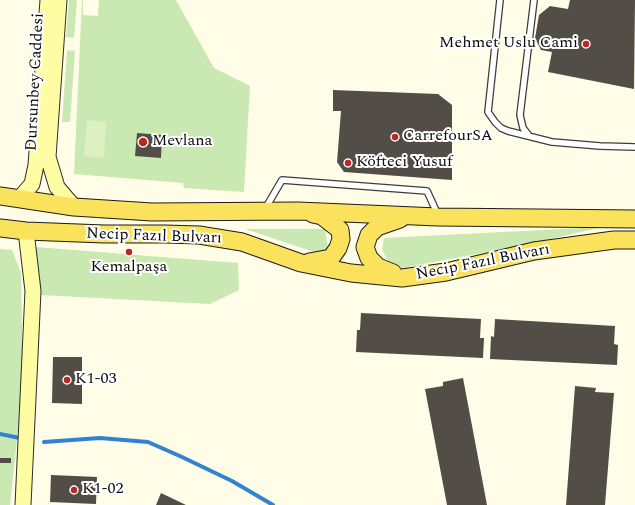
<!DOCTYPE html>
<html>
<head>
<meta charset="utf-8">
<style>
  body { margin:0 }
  canvas { display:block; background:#fffce8 }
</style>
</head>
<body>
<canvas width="635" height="505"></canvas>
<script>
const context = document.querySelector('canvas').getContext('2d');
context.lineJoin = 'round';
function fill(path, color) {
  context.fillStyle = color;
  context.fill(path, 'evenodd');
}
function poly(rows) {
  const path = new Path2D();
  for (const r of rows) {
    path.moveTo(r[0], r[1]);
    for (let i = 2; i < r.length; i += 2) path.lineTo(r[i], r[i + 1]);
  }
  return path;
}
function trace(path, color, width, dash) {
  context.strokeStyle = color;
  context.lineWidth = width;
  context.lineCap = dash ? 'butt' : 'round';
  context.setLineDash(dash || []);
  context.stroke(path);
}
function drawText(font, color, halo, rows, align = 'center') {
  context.font = font + ' Spectral,serif';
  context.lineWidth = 4;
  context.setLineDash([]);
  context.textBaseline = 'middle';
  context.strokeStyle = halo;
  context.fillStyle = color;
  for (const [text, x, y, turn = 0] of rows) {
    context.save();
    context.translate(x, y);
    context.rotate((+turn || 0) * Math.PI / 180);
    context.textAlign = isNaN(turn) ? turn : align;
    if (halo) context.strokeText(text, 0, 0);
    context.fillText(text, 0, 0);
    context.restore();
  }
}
const green = poly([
  [69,0,77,0,74,38,66,37],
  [82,0,83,0,83,15,98,16,99,0,176,0,214,68,250,86,244,192,184,188,183,183,74,174],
  [67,50,75,51,70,122,62,122],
  [602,227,520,246,402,268,387,260,382,249,384,238],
  [245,229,325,229,328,247,325,252,317,253],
  [36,247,238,263,239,290,210,304,41,295],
  [0,249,12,250,21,273,23,384,10,505,0,505]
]);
const pitch = poly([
  [87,120,106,122,104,158,84,156]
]);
const stream = poly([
  [0,434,20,438],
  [44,442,100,438,148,442,182,457,232,481,273,505]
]);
const building = poly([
  [570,0,635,0,634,89,548,72,552,52,541,50,535,38,539,15,550,6,568,9],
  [333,90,438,94,452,105,452,180,344,172,337,162,341,111,333,111],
  [137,133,162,135,161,158,135,156],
  [361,313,481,319,480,338,484,338,483,358,356,352,357,330,360,330],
  [495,319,615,326,614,344,618,345,617,365,490,359,491,336,494,337],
  [53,357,82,357,82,404,52,403],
  [463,378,487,505,447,505,425,389,443,386,443,382],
  [575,386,596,388,595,392,614,393,605,505,566,505],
  [0,458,11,458,11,463,0,463],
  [51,475,97,477,96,504,50,502],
  [161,493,186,505,156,505]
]);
const service = poly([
  [500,0,488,112,495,122,501,128,508,131,552,142,600,146,635,147],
  [529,136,523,128,520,115,534,0],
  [265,209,282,180,427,191,438,215]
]);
const secondary = poly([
  [59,0,48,157,57,187,74,207],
  [20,198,32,184,36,165,48,0],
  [23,505,33,291,26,231]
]);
const primary = poly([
  [0,196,74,207,152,212,298,211,438,217,635,219],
  [0,228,26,231,104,234,165,234,199,235,242,242,301,263,351,273,402,278,446,272,534,251,614,240,635,240],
  [309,262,331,258,338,248,341,239,340,230,322,216,313,214],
  [393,273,378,267,369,258,365,247,369,235,377,227,400,219]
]);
const markers = [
  [586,44,4,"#bc2721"],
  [395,137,4,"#bc2721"],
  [143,142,5,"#bc2721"],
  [348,163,4,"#bc2721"],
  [129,252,4,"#bc2721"],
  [67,380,4,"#bc2721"],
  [74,490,4,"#bc2721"]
];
const poiNames = [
  ["Mehmet Uslu Cami",578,44,"right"],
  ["CarrefourSA",403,137],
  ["Mevlana",152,142],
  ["Köfteci Yusuf",356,163],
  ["Kemalpaşa",129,268,"center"],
  ["K1-03",75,380],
  ["K1-02",82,490]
];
const streetNames = [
  ["Dursunbey Caddesi",36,82,-87],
  ["Necip Fazıl Bulvarı",154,237,2],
  ["Necip Fazıl Bulvarı",483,263,-11]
];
fill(green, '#cae9b2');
fill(pitch, '#ddf0c4');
trace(stream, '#3283cf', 4);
fill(building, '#534d47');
trace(service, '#3d3d3d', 8);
trace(secondary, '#2c2c2c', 17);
trace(primary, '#1b1b1b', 19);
trace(service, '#fff', 5.5);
trace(secondary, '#fffda3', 15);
trace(primary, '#fbe25c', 17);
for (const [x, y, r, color] of markers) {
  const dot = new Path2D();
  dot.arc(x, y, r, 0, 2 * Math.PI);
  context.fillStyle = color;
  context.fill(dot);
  trace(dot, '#fff', 1.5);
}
drawText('16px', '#0a0a0a', '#fff', poiNames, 'left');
drawText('16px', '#0a0a0a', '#fff', streetNames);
</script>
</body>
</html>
